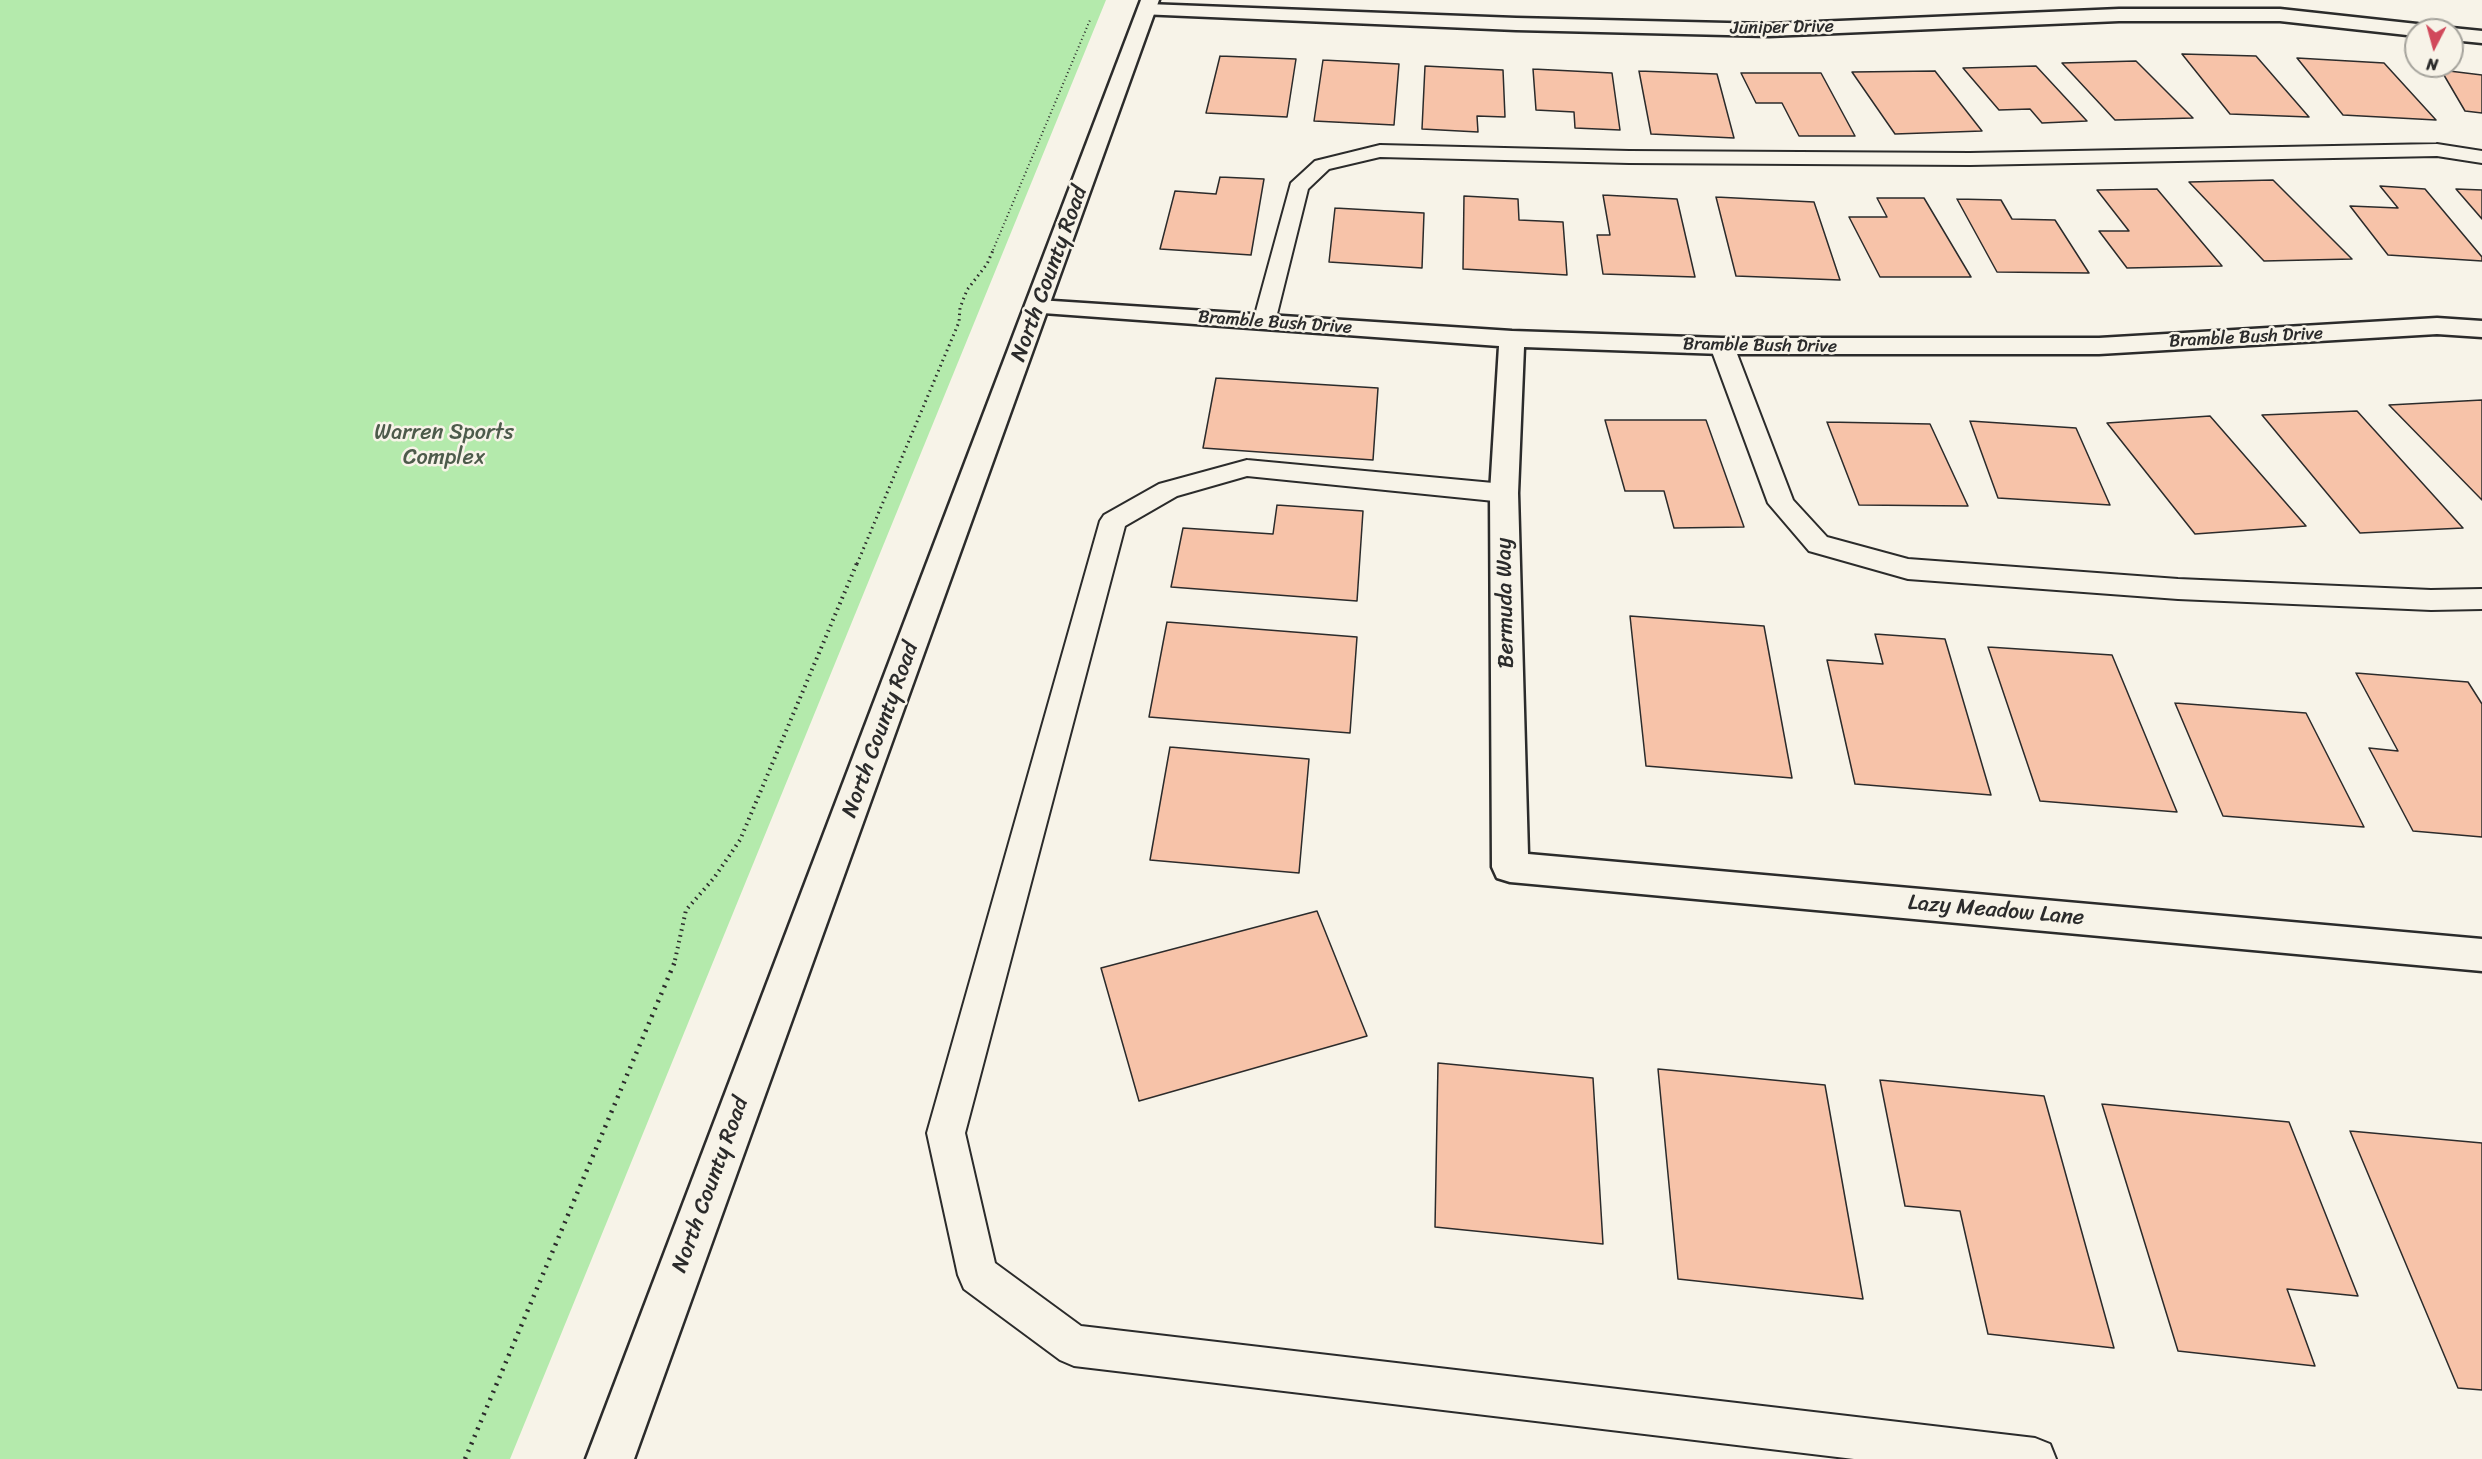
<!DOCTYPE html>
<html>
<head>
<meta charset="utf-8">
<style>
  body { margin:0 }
  #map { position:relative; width:2482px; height:1459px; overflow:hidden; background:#f7f3e8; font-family:Sriracha,sans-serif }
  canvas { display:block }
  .north { position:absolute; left:2404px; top:18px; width:60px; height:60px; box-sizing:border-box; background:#f7f3e8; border:2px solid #a5a39c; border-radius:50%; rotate:186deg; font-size:16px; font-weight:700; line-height:24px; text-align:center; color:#2b2b2b }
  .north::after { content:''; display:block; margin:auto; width:21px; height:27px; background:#d1495b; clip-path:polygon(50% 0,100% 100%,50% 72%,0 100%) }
</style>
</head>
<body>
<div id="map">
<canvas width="2482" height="1459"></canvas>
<div class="north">N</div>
</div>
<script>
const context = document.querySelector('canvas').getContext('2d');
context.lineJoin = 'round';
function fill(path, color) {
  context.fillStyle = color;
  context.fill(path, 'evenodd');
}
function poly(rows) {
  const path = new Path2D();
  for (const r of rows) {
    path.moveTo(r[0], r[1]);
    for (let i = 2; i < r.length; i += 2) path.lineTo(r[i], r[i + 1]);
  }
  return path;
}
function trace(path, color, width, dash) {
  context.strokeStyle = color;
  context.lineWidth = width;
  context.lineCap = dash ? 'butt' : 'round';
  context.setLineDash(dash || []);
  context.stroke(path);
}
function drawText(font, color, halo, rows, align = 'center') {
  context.font = font + ' Sriracha,sans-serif';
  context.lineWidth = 5;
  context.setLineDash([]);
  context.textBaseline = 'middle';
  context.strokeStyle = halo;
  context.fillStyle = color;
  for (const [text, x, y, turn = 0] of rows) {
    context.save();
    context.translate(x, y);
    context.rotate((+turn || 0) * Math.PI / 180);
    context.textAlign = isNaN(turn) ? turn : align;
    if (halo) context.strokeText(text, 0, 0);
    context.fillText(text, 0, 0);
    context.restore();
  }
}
const green = poly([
  [0,0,1106,0,510,1459,0,1459]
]);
const building = poly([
  [2182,54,2256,56,2309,117,2230,114,2182,54],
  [1220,56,1296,59,1287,117,1206,113,1220,56],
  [2297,58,2384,63,2436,120,2343,115,2297,58],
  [1323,60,1399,64,1394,125,1314,121,1323,60],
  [2136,61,2193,118,2115,120,2062,63,2136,61],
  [1425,66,1503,70,1505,117,1477,116,1478,132,1422,129,1425,66],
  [2036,66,2087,121,2042,123,2030,109,1999,110,1963,68,2036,66],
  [1533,69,1612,73,1620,130,1575,128,1574,112,1536,110,1533,69],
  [2441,70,2482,75,2482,113,2465,111,2441,70],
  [1639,71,1717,74,1734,138,1651,134,1639,71],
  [1935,71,1982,131,1895,134,1852,72,1935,71],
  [1741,73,1821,73,1855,136,1799,136,1782,103,1756,103,1741,73],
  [1220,177,1264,179,1251,255,1160,249,1175,191,1216,194,1220,177],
  [2273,180,2352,259,2264,261,2189,182,2273,180],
  [2380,186,2425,189,2482,257,2482,261,2388,255,2350,206,2398,208,2380,186],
  [2157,189,2222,266,2127,268,2099,231,2129,231,2097,190,2157,189],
  [2456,189,2482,190,2482,219,2456,189],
  [1603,195,1677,199,1695,277,1603,274,1597,235,1610,235,1603,195],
  [1464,196,1518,199,1519,220,1563,222,1567,275,1463,269,1464,196],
  [1716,197,1814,202,1840,280,1736,276,1716,197],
  [1877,198,1924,198,1971,277,1880,277,1849,217,1887,217,1877,198],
  [1957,199,2001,200,2012,219,2055,220,2089,273,1997,272,1957,199],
  [1335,208,1424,213,1422,268,1329,262,1335,208],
  [1216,378,1378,388,1373,460,1203,448,1216,378],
  [2482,400,2482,500,2389,405,2482,400],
  [2357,411,2463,528,2360,533,2262,415,2357,411],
  [2210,416,2306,526,2195,534,2107,423,2210,416],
  [1605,420,1706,420,1744,527,1674,528,1664,491,1625,491,1605,420],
  [1970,421,2076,428,2110,505,1998,498,1970,421],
  [1827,422,1930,424,1968,506,1859,505,1827,422],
  [1277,505,1363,511,1357,601,1171,587,1183,528,1273,534,1277,505],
  [1630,616,1764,626,1792,778,1646,766,1630,616],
  [1167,622,1357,637,1350,733,1149,717,1167,622],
  [1875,634,1945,639,1991,795,1855,784,1827,660,1883,664,1875,634],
  [1988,647,2112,655,2177,812,2040,801,1988,647],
  [2356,673,2468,682,2482,704,2482,837,2413,831,2369,748,2398,751,2356,673],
  [2175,703,2306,713,2364,827,2223,816,2175,703],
  [1170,747,1309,759,1299,873,1150,860,1170,747],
  [1317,911,1367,1036,1139,1101,1101,968,1317,911],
  [1438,1063,1593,1078,1603,1244,1435,1227,1438,1063],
  [1658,1069,1825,1085,1863,1299,1678,1279,1658,1069],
  [1880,1080,2044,1096,2114,1348,1988,1334,1960,1211,1905,1206,1880,1080],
  [2102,1104,2289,1122,2358,1296,2287,1289,2315,1366,2178,1351,2102,1104],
  [2350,1131,2482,1143,2482,1390,2458,1388,2350,1131]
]);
const pathFar3 = poly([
  [993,250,1090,20]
]);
const pathFar2 = poly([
  [857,564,959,322,960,308,967,290,987,264,994,248]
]);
const pathFar1 = poly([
  [675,960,686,910,714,878,740,840,857,563]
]);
const path = poly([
  [465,1459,676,959]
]);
const lane = poly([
  [2437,144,2482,151,2482,163,2437,156,1970,165,1629,163,1380,157,1329,169,1308,189,1275,322,1272,327,1264,329,1256,327,1253,322,1291,183,1315,161,1380,145,1629,151,1970,153,2437,144],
  [1722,339,1730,341,1734,346,1793,500,1827,537,1908,559,2178,579,2431,590,2482,589,2482,609,2431,610,2178,599,1908,579,1809,551,1768,503,1710,346,1714,341,1722,339],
  [1247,460,1504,484,1513,487,1517,493,1513,499,1504,502,1247,476,1177,496,1125,526,965,1133,995,1263,1081,1326,2035,1438,2050,1444,2056,1459,1854,1459,1074,1366,1060,1360,964,1289,958,1275,927,1133,1100,521,1104,515,1159,484,1247,460]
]);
const street = poly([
  [1147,4,1516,18,1769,24,2119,9,2280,9,2417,24,2424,26,2427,30,2416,30,2416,36,2280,21,2119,21,1769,36,1516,30,1140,14,1138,10,1140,6,1147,4],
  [2452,28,2482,31,2482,43,2452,40,2452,30,2445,30,2452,28],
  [1038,300,1512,331,1722,338,2099,338,2437,318,2482,321,2482,337,2437,334,2099,354,1722,354,1524,347,1518,493,1528,854,2482,939,2482,971,1510,882,1497,878,1492,867,1490,493,1499,346,1029,312,1026,307,1029,302,1038,300]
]);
const secondary = poly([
  [1141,0,1159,0,634,1459,586,1459,1141,0]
]);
const farStreetnames = [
  ["Juniper Drive",1782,28,-1],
  ["Bramble Bush Drive",1275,323,4],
  ["Bramble Bush Drive",2246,338,-3],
  ["Bramble Bush Drive",1760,346,1]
];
const streetNames = [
  ["North County Road",1050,274,-70],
  ["Bermuda Way",1506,603,-91],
  ["North County Road",881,730,-70],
  ["Lazy Meadow Lane",1996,911,5],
  ["North County Road",711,1185,-70]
];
const parkNames = [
  ["Warren Sports",444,433],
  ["Complex",444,458]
];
fill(green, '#b4eaac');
fill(building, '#f7c3a9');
trace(building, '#2b2b2b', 1.5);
trace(lane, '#2b2b2b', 4);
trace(street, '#2b2b2b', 5);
trace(secondary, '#2b2b2b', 5);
trace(pathFar3, '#2b2b2b', 2, [1, 3]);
trace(pathFar2, '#2b2b2b', 3, [1.5, 4]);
trace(pathFar1, '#2b2b2b', 4, [1.5, 4.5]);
trace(path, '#2b2b2b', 4.5, [2, 6]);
fill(lane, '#f7f3e8');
fill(street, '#f7f3e8');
fill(secondary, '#f7f3e8');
drawText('18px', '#2b2b2b', '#f7f3e8', farStreetnames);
drawText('22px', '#2b2b2b', '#f7f3e8', streetNames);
drawText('22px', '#4d5b4b', '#f7f3e8', parkNames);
</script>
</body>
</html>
